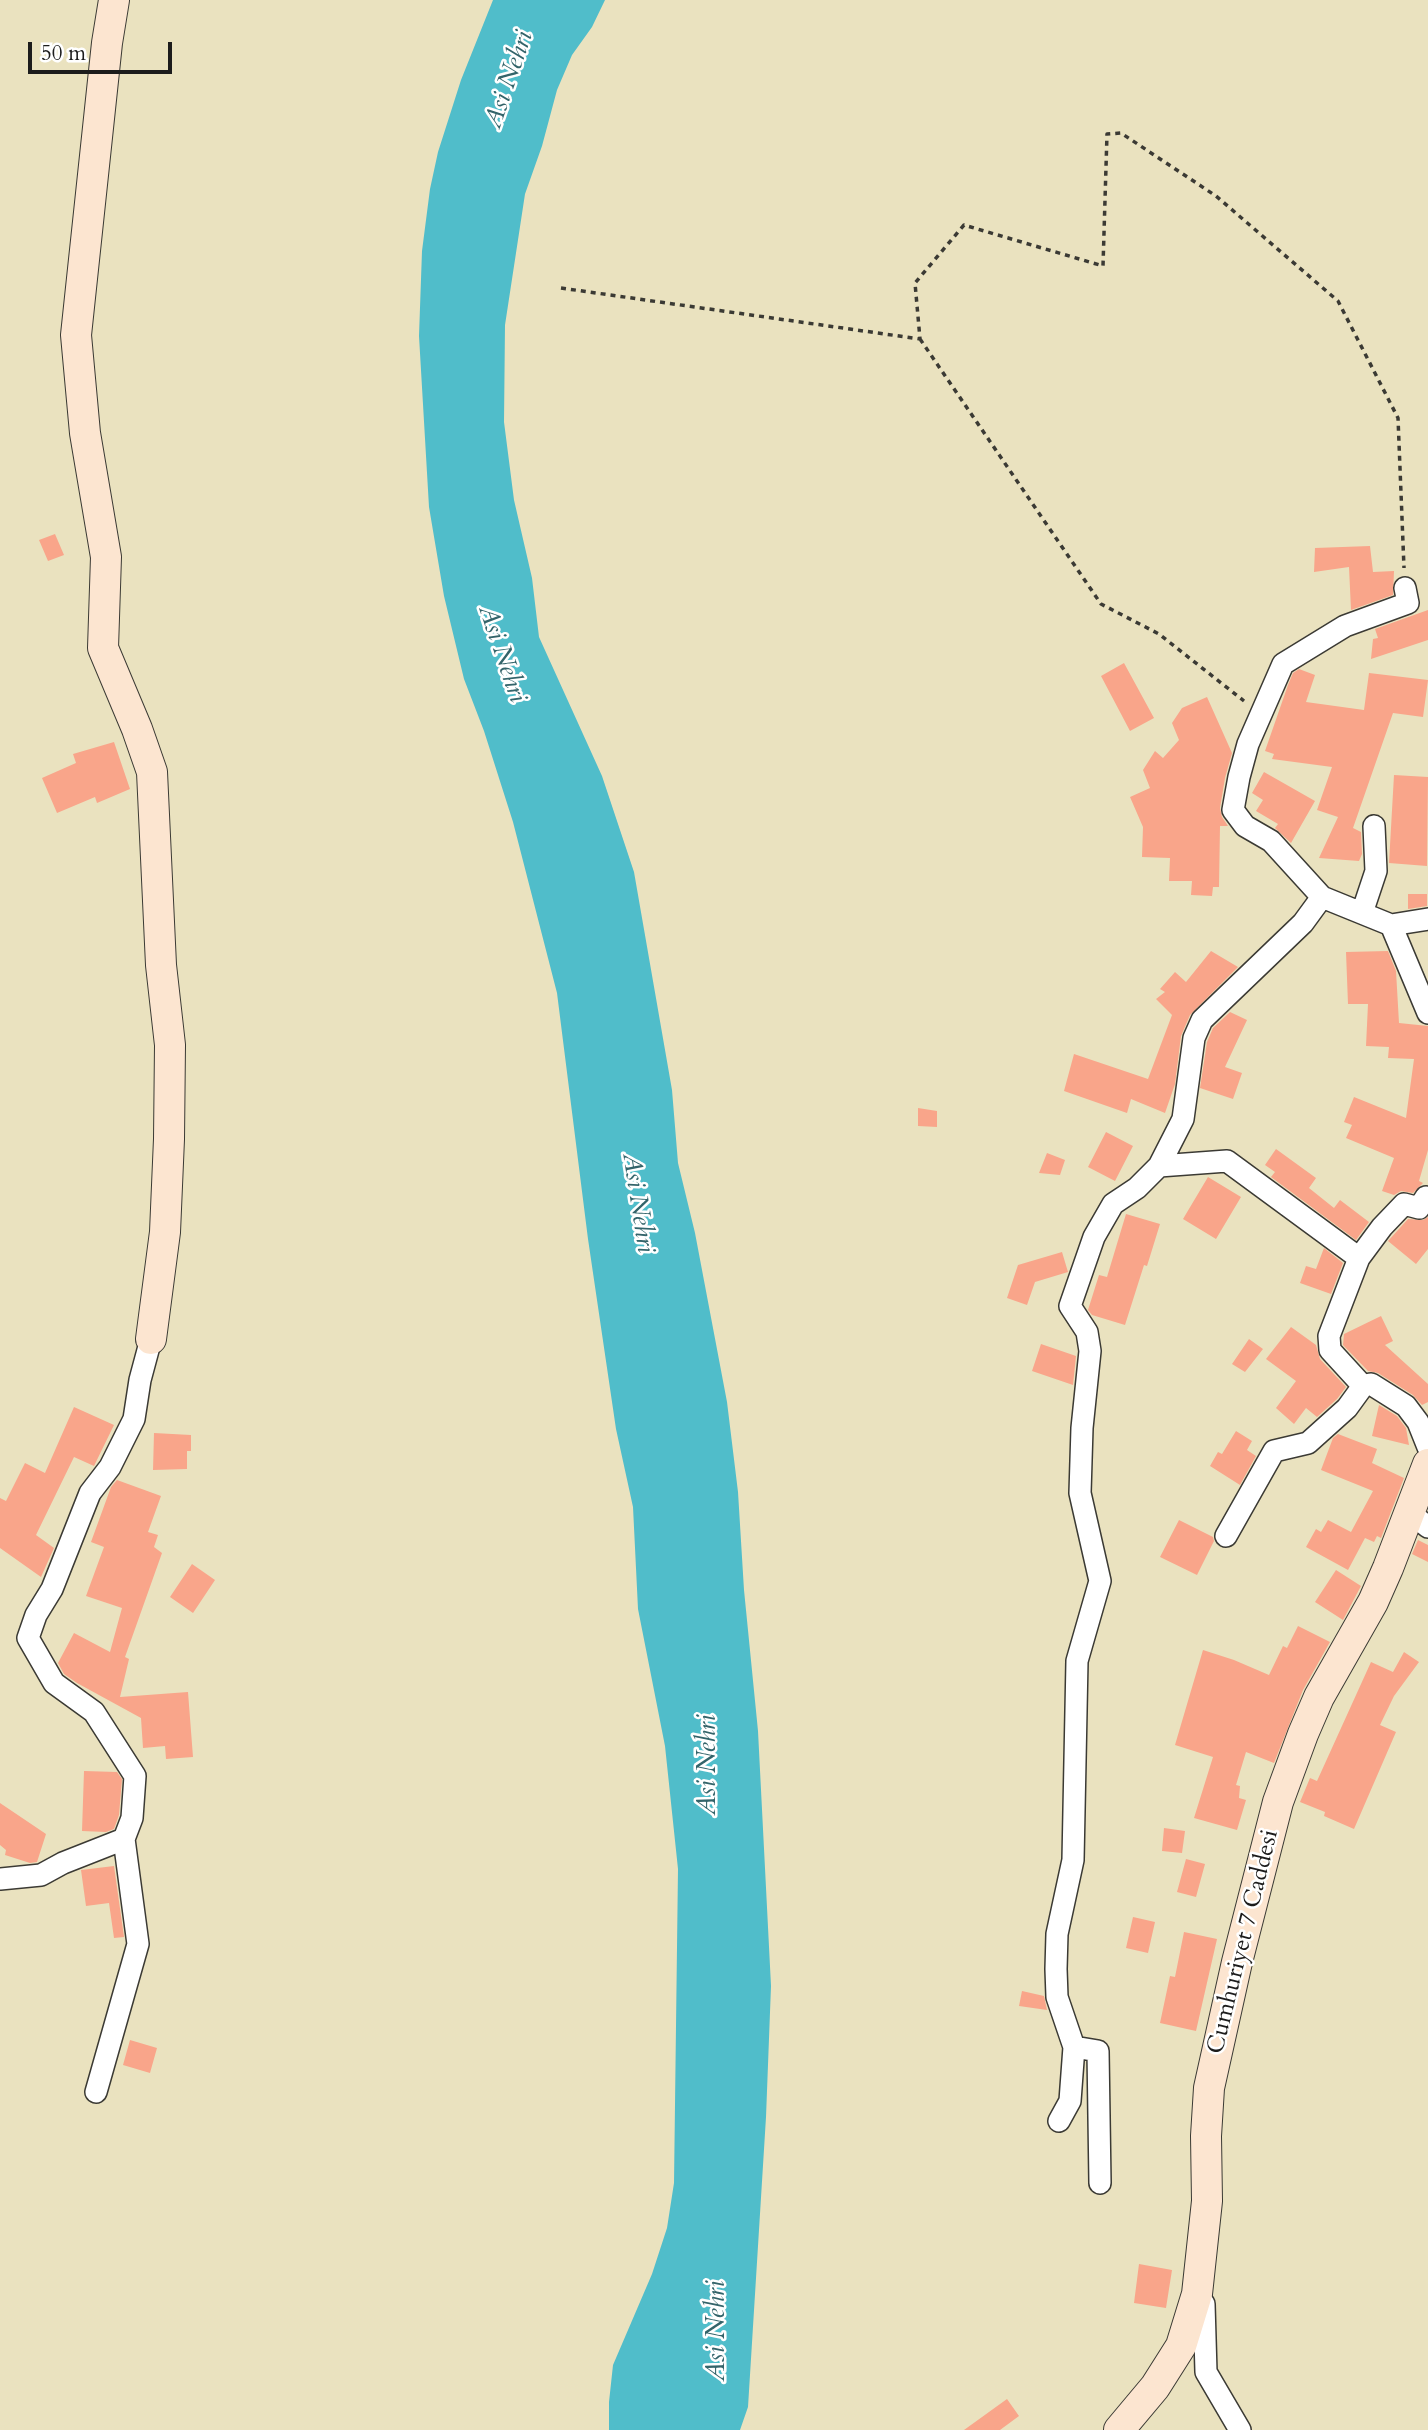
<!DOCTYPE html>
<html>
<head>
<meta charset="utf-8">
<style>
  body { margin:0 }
  #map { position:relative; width:1428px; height:2430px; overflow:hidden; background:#eae2bf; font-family:Cardo,serif }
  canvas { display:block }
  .scale { position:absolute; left:28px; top:42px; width:144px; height:32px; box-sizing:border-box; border:4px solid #1c1c1c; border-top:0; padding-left:9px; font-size:21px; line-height:24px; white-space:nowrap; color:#1c1c1c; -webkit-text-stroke:5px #fff; paint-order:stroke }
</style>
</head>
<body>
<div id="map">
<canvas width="1428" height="2430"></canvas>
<div class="scale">50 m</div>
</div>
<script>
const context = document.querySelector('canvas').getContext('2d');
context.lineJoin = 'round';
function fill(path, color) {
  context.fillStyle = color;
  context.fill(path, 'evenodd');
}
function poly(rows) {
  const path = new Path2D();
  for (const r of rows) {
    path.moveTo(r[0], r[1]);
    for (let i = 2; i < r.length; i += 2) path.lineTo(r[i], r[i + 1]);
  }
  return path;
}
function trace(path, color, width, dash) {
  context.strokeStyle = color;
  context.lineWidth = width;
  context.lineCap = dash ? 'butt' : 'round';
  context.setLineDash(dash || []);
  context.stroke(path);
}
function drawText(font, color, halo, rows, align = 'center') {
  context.font = font + ' Cardo,serif';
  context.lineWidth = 5;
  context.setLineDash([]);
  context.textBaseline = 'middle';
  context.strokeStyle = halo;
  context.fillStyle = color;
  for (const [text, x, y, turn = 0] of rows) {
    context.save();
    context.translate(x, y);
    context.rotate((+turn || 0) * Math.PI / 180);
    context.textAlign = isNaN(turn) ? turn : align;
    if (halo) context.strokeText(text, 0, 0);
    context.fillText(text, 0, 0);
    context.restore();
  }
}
const water = poly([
  [493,0,605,0,592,27,572,55,557,90,542,146,525,194,505,325,504,422,514,500,532,578,539,637,602,776,634,872,672,1090,678,1163,695,1233,727,1402,738,1492,744,1590,758,1731,771,1986,766,2117,748,2407,740,2430,609,2430,609,2402,613,2365,652,2274,667,2228,674,2183,678,1869,665,1746,638,1609,633,1507,616,1429,588,1239,557,993,513,822,484,731,464,679,444,596,429,507,419,336,422,251,430,189,438,152,461,80]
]);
const building = poly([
  [55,534,64,555,48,561,39,540],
  [1370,546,1373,572,1394,571,1393,595,1351,610,1349,567,1314,572,1315,548],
  [1428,610,1428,640,1371,659,1373,639,1378,638,1375,629],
  [1124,663,1154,718,1130,731,1101,676],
  [1299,669,1315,675,1306,702,1364,710,1369,673,1428,680,1423,717,1393,713,1353,828,1361,832,1362,854,1359,861,1319,858,1338,817,1317,810,1332,767,1272,759,1274,754,1265,751,1288,685,1293,673],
  [1207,697,1232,753,1225,778,1220,808,1222,817,1228,826,1220,826,1219,887,1213,887,1212,896,1191,895,1192,881,1169,881,1170,858,1142,857,1143,827,1130,797,1150,788,1143,770,1155,751,1163,758,1179,740,1172,723,1182,708],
  [114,742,130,789,97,803,95,797,57,813,42,778,76,763,73,754],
  [1264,772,1315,801,1291,843,1275,828,1278,824,1256,811,1263,800,1252,793],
  [1394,775,1428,777,1427,866,1389,863],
  [1408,894,1427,894,1427,906,1408,909],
  [1211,951,1238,967,1190,1015,1181,1036,1175,1084,1165,1113,1131,1099,1127,1113,1064,1091,1074,1054,1148,1079,1172,1015,1156,999,1165,992,1160,989,1175,972,1186,982],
  [1388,951,1396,971,1399,1023,1428,1026,1428,1150,1419,1181,1423,1183,1413,1193,1401,1191,1394,1195,1382,1191,1394,1158,1346,1138,1352,1125,1344,1122,1354,1097,1406,1118,1414,1059,1388,1058,1389,1047,1366,1046,1368,1004,1348,1004,1346,952],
  [1230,1012,1247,1020,1225,1067,1242,1073,1233,1099,1200,1088,1207,1042,1213,1028],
  [918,1108,937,1111,937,1127,918,1126],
  [1106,1132,1133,1146,1115,1181,1088,1167],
  [1276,1149,1316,1178,1309,1188,1334,1208,1340,1200,1369,1222,1356,1240,1271,1177,1275,1172,1265,1165],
  [1047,1153,1065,1160,1060,1175,1039,1173],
  [1208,1177,1241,1197,1216,1239,1183,1219],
  [1126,1214,1160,1224,1147,1266,1144,1265,1125,1325,1092,1315,1088,1310,1099,1275,1107,1277],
  [1428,1217,1428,1249,1416,1264,1388,1241,1408,1219,1423,1220],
  [1324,1248,1343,1263,1331,1294,1300,1283,1306,1266,1316,1269],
  [1062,1252,1068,1272,1035,1282,1027,1305,1007,1298,1018,1265],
  [1381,1316,1393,1341,1385,1345,1428,1384,1428,1402,1422,1405,1413,1395,1378,1373,1368,1371,1343,1345,1344,1334],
  [1291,1327,1316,1345,1320,1359,1346,1387,1337,1399,1317,1417,1306,1408,1294,1424,1276,1408,1296,1381,1266,1359],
  [1249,1339,1263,1349,1245,1372,1232,1364],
  [1041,1344,1076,1356,1073,1385,1032,1371],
  [1379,1405,1397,1416,1406,1428,1409,1445,1372,1436],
  [74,1407,114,1425,94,1466,74,1457,36,1535,54,1548,41,1577,0,1548,0,1498,6,1501,25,1463,45,1473],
  [1236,1431,1252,1441,1247,1450,1256,1456,1240,1485,1210,1466,1218,1452,1222,1454],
  [154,1433,191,1435,191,1451,187,1451,187,1469,153,1470],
  [1338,1434,1377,1449,1372,1463,1404,1478,1381,1538,1377,1536,1374,1542,1365,1538,1348,1570,1306,1547,1316,1529,1321,1532,1328,1520,1351,1532,1373,1491,1321,1470,1333,1438],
  [117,1480,161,1496,148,1532,158,1535,154,1547,162,1553,125,1657,129,1659,120,1697,188,1692,193,1757,166,1759,165,1746,143,1748,141,1718,77,1683,64,1674,58,1663,74,1633,110,1652,122,1608,86,1596,104,1547,91,1542,111,1487],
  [1179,1520,1213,1537,1214,1541,1197,1575,1160,1557],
  [1418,1540,1428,1545,1428,1562,1412,1554],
  [192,1564,215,1580,193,1613,170,1597],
  [1336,1570,1361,1586,1343,1620,1315,1602],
  [1298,1626,1330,1642,1303,1690,1274,1763,1246,1752,1236,1785,1240,1786,1239,1798,1246,1800,1237,1830,1194,1818,1213,1757,1175,1745,1203,1650,1234,1660,1269,1675,1283,1646,1287,1648],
  [1404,1652,1419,1662,1394,1696,1380,1725,1396,1732,1354,1829,1324,1816,1325,1812,1300,1802,1310,1778,1317,1781,1371,1662,1393,1672],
  [84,1771,117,1772,122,1779,119,1815,114,1829,106,1832,82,1831],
  [0,1803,46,1834,37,1862,30,1863,5,1855,6,1850,0,1845],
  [1164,1828,1185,1831,1182,1853,1162,1851],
  [1186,1859,1205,1864,1196,1897,1177,1892],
  [114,1866,124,1937,114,1938,109,1903,86,1906,81,1870],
  [1133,1917,1155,1922,1148,1953,1126,1948],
  [1184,1932,1217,1939,1196,2031,1160,2023,1170,1976,1175,1977],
  [1022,1991,1044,1996,1047,2010,1019,2006],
  [130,2040,157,2048,150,2073,123,2065],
  [1139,2264,1172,2270,1166,2308,1134,2303],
  [1007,2399,1019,2416,1000,2430,964,2430]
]);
const path = poly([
  [561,288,920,339,915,283,964,225,1103,266,1107,134,1121,133,1216,196,1338,301,1398,418,1404,568],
  [920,339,1101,604,1159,634,1244,701]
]);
const street = poly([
  [1405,588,1408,603,1345,626,1283,664,1248,744,1239,777,1233,810,1245,826,1271,841,1322,897,1391,925,1428,1013],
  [1362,913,1376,871,1374,826],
  [1391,925,1428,919],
  [1159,1166,1227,1161,1359,1258],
  [1363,1386,1330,1350,1329,1336,1359,1258,1382,1227,1404,1204,1419,1208,1426,1197],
  [1410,1513,1428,1527],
  [1226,1536,1274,1451,1308,1443,1347,1408,1363,1386,1371,1384,1406,1406,1418,1422,1428,1447],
  [0,1879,41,1875,63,1863,124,1839,132,1818,135,1776,94,1712,54,1683,28,1638,36,1615,52,1589,90,1493,110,1467,134,1419,140,1380,151,1339],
  [1074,2047,1098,2051,1100,2183],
  [96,2092,138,1944,124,1839],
  [1059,2121,1070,2101,1074,2047,1057,1997,1056,1969,1057,1934,1073,1860,1077,1661,1100,1581,1080,1493,1082,1428,1090,1351,1087,1332,1070,1306,1094,1237,1113,1204,1137,1188,1159,1166,1183,1119,1194,1038,1202,1020,1303,923,1322,897],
  [1198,2295,1204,2304,1206,2372,1240,2430]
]);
const secondary = poly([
  [114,0,107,43,76,335,85,433,106,557,103,648,137,729,152,772,161,965,170,1045,169,1139,165,1232,151,1339],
  [1119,2430,1155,2387,1181,2346,1197,2294,1207,2201,1206,2136,1209,2088,1237,1962,1278,1802,1303,1734,1319,1697,1373,1602,1388,1568,1428,1464]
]);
const streetNames = [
  ["Cumhuriyet 7 Caddesi",1244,1942,-76]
];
const waterNames = [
  ["Asi Nehri",510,80,-71],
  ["Asi Nehri",501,654,71],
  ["Asi Nehri",637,1203,81],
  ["Asi Nehri",709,1765,-90],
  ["Asi Nehri",718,2331,-90]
];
fill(water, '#50bdca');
fill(building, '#f9a58a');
trace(street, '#3b3a34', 24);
trace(secondary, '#3b3a34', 32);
trace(path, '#3b3a34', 3.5, [5, 5]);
trace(street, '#fff', 21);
trace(secondary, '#fce5d0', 30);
drawText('24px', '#1c1c1c', '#fff', streetNames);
drawText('italic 26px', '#33646a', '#fff', waterNames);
</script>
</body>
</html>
